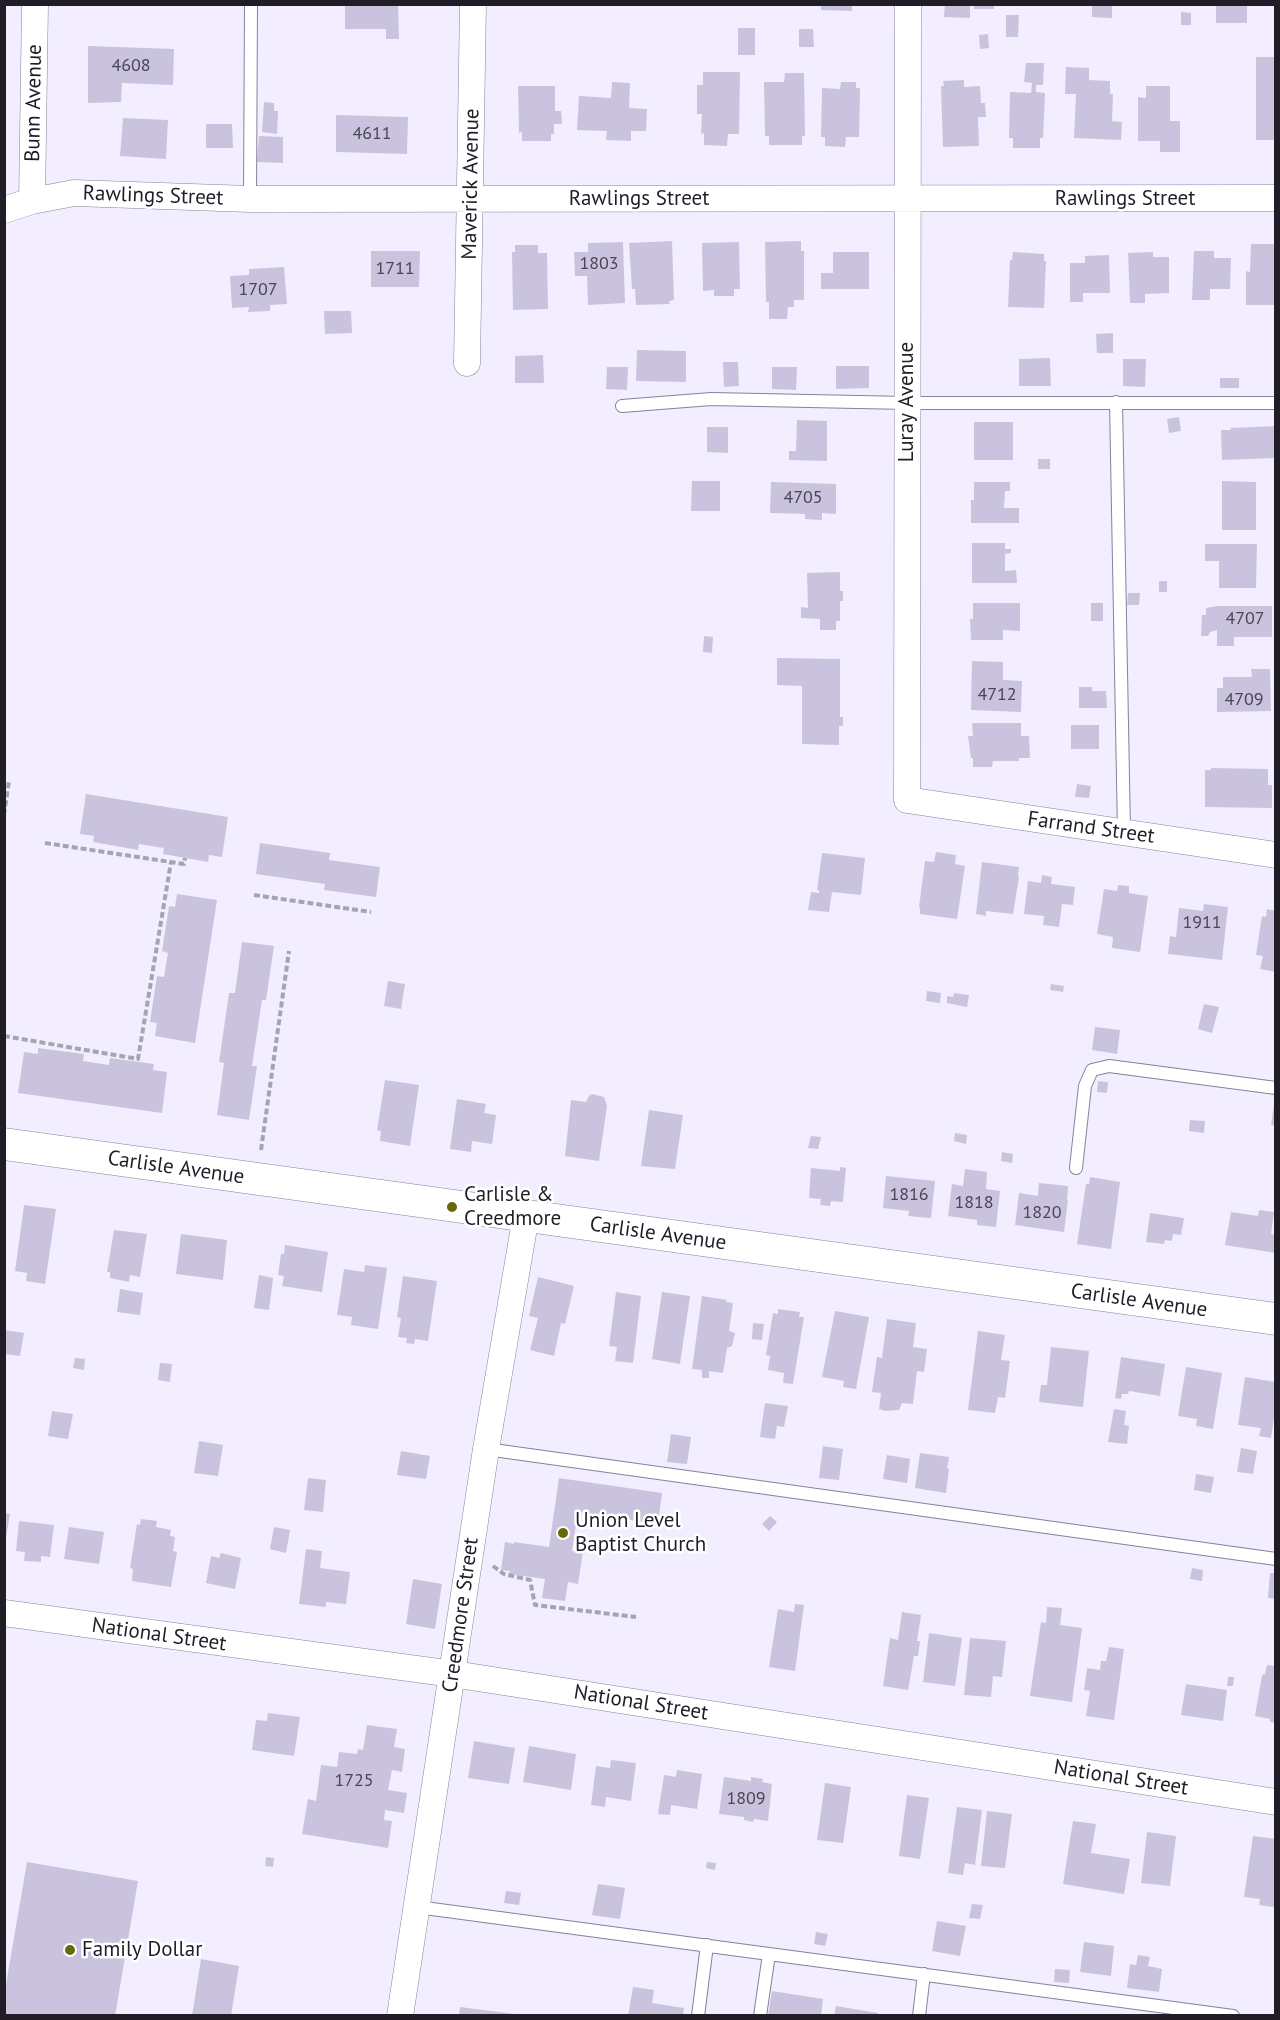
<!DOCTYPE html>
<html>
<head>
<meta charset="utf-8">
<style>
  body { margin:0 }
  #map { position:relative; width:1280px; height:2020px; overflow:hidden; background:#f2eeff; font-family:"PT Sans",sans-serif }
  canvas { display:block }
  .frame { position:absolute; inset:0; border:6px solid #201d27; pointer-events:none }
</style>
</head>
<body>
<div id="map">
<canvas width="1280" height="2020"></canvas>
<div class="frame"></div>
</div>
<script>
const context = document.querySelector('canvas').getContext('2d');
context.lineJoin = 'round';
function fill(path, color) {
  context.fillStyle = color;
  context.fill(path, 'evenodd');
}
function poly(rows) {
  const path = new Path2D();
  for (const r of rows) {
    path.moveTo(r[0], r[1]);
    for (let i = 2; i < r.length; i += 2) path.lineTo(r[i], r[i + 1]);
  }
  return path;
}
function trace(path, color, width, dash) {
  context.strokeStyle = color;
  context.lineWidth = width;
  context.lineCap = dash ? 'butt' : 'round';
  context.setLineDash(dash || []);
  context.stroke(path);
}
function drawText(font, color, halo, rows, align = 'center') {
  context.font = font + ' "PT Sans",sans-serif';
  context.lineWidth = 5;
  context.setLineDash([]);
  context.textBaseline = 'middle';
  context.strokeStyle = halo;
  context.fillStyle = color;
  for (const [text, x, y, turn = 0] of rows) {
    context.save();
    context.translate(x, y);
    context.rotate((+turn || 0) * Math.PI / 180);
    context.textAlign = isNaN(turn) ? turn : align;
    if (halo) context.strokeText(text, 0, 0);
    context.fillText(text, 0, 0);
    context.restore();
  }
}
const building = poly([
  [345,4,398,4,399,39,386,39,386,29,345,29],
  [821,4,852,4,852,11,821,10],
  [945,4,970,4,970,18,944,17],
  [974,4,994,4,994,9,974,9],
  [1092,4,1112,4,1112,18,1092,17],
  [1216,4,1247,4,1247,23,1216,23],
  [1181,12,1191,13,1191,25,1181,25],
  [1006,15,1019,15,1018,37,1006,37],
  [738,28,755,28,755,55,738,55],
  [799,29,813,29,814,47,799,47],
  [988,34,989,48,980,49,979,35],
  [88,46,174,49,173,85,122,83,121,102,88,103],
  [1256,57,1276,57,1276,140,1256,140],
  [1026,63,1044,63,1043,85,1036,85,1036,92,1045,93,1043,138,1040,138,1040,148,1013,148,1013,138,1009,138,1010,92,1031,93,1032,83,1024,82],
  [1066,67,1089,68,1089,80,1110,81,1110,94,1113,94,1112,121,1122,122,1121,140,1074,138,1076,94,1065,94],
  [703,72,740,72,739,134,728,134,727,146,704,145,704,133,701,134,702,114,697,114,697,85,703,85],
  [785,73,804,73,805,136,802,136,802,145,769,145,769,136,765,136,764,82,784,82],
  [964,80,964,87,980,86,981,103,985,103,986,117,978,117,979,146,943,147,941,86,944,86,943,81],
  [612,82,630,83,629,108,647,109,646,131,631,131,631,141,606,140,607,131,577,130,579,96,611,98],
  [841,82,856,82,856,88,860,88,859,137,846,137,845,147,825,146,825,137,821,137,822,88,840,89],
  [518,86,555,86,555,111,561,111,562,124,554,124,554,134,551,134,551,141,522,141,522,132,519,133],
  [1146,86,1170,86,1170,121,1180,121,1180,152,1160,152,1160,141,1138,141,1138,97,1146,98],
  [264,102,274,103,274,111,278,111,277,134,262,132],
  [336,115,408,117,407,154,336,152],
  [123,118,168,120,166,159,120,156],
  [206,124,232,124,233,148,206,148],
  [259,136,283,137,283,163,257,162],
  [672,241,674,300,669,301,670,304,636,305,635,289,632,289,629,243],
  [801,241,801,251,804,251,804,300,794,300,794,307,788,307,787,319,769,319,769,302,766,302,765,242],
  [623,242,625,303,588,305,587,276,575,276,574,252,588,252,588,243],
  [739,242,740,289,734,289,734,296,714,296,714,290,703,291,702,243],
  [1251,244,1275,244,1274,305,1246,305,1246,271,1250,272],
  [515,245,538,245,538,253,547,253,548,309,513,310,512,252,515,252],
  [371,251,420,251,419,287,371,287],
  [1194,251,1214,251,1214,258,1231,258,1230,289,1210,289,1210,300,1192,300],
  [833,252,869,252,869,289,821,289,821,273,833,273],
  [1013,252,1044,254,1044,261,1046,261,1044,308,1008,307,1010,260,1012,260],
  [1153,252,1153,257,1169,257,1169,293,1145,294,1145,303,1130,303,1128,253],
  [1109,255,1110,293,1083,293,1083,302,1070,302,1070,263,1085,263,1085,256],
  [284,267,287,304,270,305,270,311,248,312,249,307,232,308,230,276,249,275,249,269],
  [324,311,351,311,352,333,325,334],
  [1113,333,1113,353,1097,353,1096,334],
  [637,350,686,351,686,382,636,381],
  [543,355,544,383,515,383,515,356],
  [1050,358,1051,386,1019,386,1019,359],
  [1123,359,1146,359,1145,387,1123,386],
  [723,362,738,362,739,386,724,387],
  [836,366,869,366,869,388,836,389],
  [607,367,628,367,627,390,606,389],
  [772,367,797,367,796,390,772,389],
  [1220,378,1239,378,1239,388,1220,388],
  [1179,417,1181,431,1169,433,1167,419],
  [797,420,827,421,827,461,789,460,789,451,796,451],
  [974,422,1013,422,1013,460,974,460],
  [1276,426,1276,458,1222,460,1221,430,1231,430,1230,428],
  [707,427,728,427,728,453,707,452],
  [1038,459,1050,459,1050,469,1038,469],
  [692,481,720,481,720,511,691,511],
  [1222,481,1256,482,1256,530,1222,530],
  [771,482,836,484,836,514,822,513,822,520,805,519,805,514,770,513],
  [974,482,1010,482,1010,491,1005,491,1004,508,1019,508,1019,523,971,523,971,500,974,500],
  [972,543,1005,543,1005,549,1011,549,1011,553,1005,554,1005,571,1016,570,1017,583,972,583],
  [1205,544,1257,544,1256,588,1219,588,1219,561,1205,561],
  [840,572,840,591,843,591,843,601,840,601,840,621,836,621,836,630,820,630,820,619,801,618,801,607,808,608,807,573],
  [1159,581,1167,581,1167,592,1159,592],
  [1128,593,1140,593,1139,605,1127,605],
  [973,603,1020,603,1020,631,1003,630,1003,640,971,640,970,619,973,619],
  [1091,603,1103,603,1103,621,1091,621],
  [1217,606,1272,606,1272,637,1234,637,1234,646,1217,646,1217,630,1210,632,1208,636,1201,636,1202,615,1206,615,1206,608],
  [704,636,713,637,712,653,703,652],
  [777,658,840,659,840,717,843,717,843,726,839,726,839,745,802,744,802,686,777,685],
  [972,661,1003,662,1003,680,1022,681,1021,712,971,710],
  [1251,669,1270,669,1271,711,1217,712,1217,688,1223,688,1223,677,1252,677],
  [1079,687,1092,687,1092,691,1106,691,1107,708,1079,708],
  [972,723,1021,723,1021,736,1029,736,1030,758,1019,758,1019,761,993,761,992,767,973,767,973,758,971,758,968,736,973,736],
  [1071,725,1099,725,1099,749,1071,749],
  [1211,768,1268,769,1268,785,1272,785,1272,808,1205,807,1205,770,1211,770],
  [1077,784,1091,786,1089,798,1075,797],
  [86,794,228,817,222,857,209,855,208,862,163,854,164,848,139,844,138,850,93,842,94,836,80,834],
  [260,843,330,853,329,860,380,867,376,897,324,890,325,884,256,874],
  [936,852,956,855,955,864,965,866,957,919,920,914,920,907,919,907,925,861,934,862],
  [822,853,865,858,861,895,832,892,829,912,808,910,811,892,819,893,819,890,817,890],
  [982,862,1019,867,1018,876,1019,877,1013,914,986,911,986,916,976,914],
  [1042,875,1052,877,1051,884,1075,887,1073,905,1062,904,1059,927,1043,925,1044,916,1024,914,1028,881,1041,883],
  [1118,885,1129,886,1129,893,1148,896,1140,952,1112,948,1113,937,1097,934,1104,889,1117,891],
  [177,894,217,900,195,1043,155,1036,157,1023,150,1022,157,976,164,977,168,953,162,951,169,906,175,907],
  [1204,904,1228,907,1222,960,1168,954,1170,936,1176,937,1179,908,1203,911],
  [1267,909,1276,911,1276,972,1260,969,1263,956,1256,955,1262,916,1266,917],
  [242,942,274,946,266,1000,262,1000,252,1066,257,1066,249,1120,217,1115,224,1063,219,1062,229,993,235,993],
  [388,981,405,984,401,1009,384,1006],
  [1051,984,1064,986,1063,992,1050,990],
  [927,991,941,993,940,1003,926,1001],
  [954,993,969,995,967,1007,947,1003,947,996,953,997],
  [1204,1004,1219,1007,1212,1033,1198,1029],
  [1095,1027,1120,1030,1117,1054,1092,1050],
  [38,1048,84,1054,83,1061,109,1065,110,1058,154,1064,153,1070,167,1072,162,1113,18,1093,24,1052,38,1054],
  [385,1080,419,1085,410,1146,380,1141,381,1131,377,1130],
  [1098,1081,1108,1082,1107,1093,1097,1092],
  [592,1094,604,1097,607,1106,599,1161,565,1156,571,1100,586,1102,589,1096],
  [457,1099,486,1104,484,1113,496,1115,492,1144,472,1141,471,1152,450,1149],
  [1274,1104,1276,1104,1276,1126,1271,1125],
  [649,1110,683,1115,675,1169,641,1166],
  [1190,1120,1205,1121,1204,1133,1189,1131],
  [955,1133,967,1135,966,1144,954,1141],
  [811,1136,821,1137,818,1149,808,1148],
  [1002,1152,1013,1154,1012,1163,1001,1161],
  [840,1167,846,1168,843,1202,831,1201,830,1206,820,1205,821,1199,809,1198,811,1168,840,1171],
  [965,1169,987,1172,986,1189,1000,1191,996,1227,977,1225,977,1220,948,1216,952,1184,963,1186],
  [886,1176,935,1181,931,1218,908,1216,909,1211,883,1208],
  [1090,1177,1120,1182,1111,1249,1077,1244,1086,1184,1089,1184],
  [1039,1183,1068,1186,1067,1200,1068,1200,1064,1232,1015,1225,1019,1193,1038,1196],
  [24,1205,56,1209,45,1284,26,1281,27,1273,15,1271],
  [1259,1210,1274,1212,1271,1234,1276,1235,1276,1253,1225,1245,1231,1212,1258,1216],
  [1150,1213,1184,1218,1181,1235,1173,1234,1172,1241,1165,1240,1164,1244,1146,1242],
  [114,1230,147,1234,140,1277,130,1275,129,1282,110,1278,110,1272,107,1272],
  [181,1234,227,1240,223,1280,176,1274],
  [285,1245,328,1252,322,1292,282,1286,284,1276,278,1275,281,1254,284,1254],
  [365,1265,387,1268,378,1329,351,1325,352,1317,337,1315,344,1269,364,1272],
  [259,1275,273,1278,269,1310,254,1308],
  [403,1276,437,1281,428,1341,415,1339,414,1344,406,1343,407,1338,398,1337,401,1318,397,1317],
  [538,1277,574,1286,565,1324,561,1323,554,1356,530,1350,538,1318,529,1316],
  [120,1289,143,1293,140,1315,117,1312],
  [616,1292,641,1296,633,1363,615,1361,617,1347,609,1346],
  [662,1292,690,1296,680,1364,652,1359],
  [702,1296,727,1300,726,1302,733,1303,729,1331,735,1333,732,1346,727,1348,723,1373,709,1371,709,1378,702,1378,702,1370,692,1369],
  [778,1309,800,1312,799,1317,804,1317,793,1384,783,1383,784,1373,768,1370,770,1356,766,1355,773,1313,778,1314],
  [835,1311,869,1317,856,1389,843,1387,844,1381,822,1377],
  [887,1319,916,1323,913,1347,927,1349,924,1372,917,1371,913,1404,902,1403,899,1410,885,1411,879,1409,881,1393,872,1392,877,1357,882,1358],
  [753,1323,764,1324,762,1340,752,1339],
  [4,1330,24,1333,20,1356,4,1354],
  [978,1331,1005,1335,1001,1360,1010,1361,1005,1398,998,1397,995,1413,968,1410],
  [1051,1347,1089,1351,1083,1407,1039,1402,1041,1385,1047,1385],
  [1121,1357,1165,1364,1160,1396,1129,1391,1128,1394,1122,1394,1121,1399,1115,1398],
  [75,1358,85,1359,84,1370,73,1368],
  [160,1363,172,1364,170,1382,158,1380],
  [1186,1367,1222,1373,1213,1429,1196,1426,1197,1419,1178,1416],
  [1245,1377,1276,1382,1276,1404,1271,1438,1259,1436,1261,1428,1238,1425],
  [765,1403,788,1406,784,1427,777,1426,775,1439,760,1437],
  [1114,1409,1126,1411,1124,1425,1129,1426,1127,1444,1108,1442],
  [52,1411,73,1414,68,1439,48,1436],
  [671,1434,691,1437,687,1464,667,1462],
  [199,1441,223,1445,218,1476,194,1473],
  [823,1446,843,1449,839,1480,819,1478],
  [1241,1448,1257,1451,1253,1474,1237,1472],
  [401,1451,430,1456,426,1479,397,1475],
  [920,1453,949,1457,947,1468,949,1469,946,1493,915,1488],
  [887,1455,910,1459,907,1483,883,1479],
  [1196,1474,1214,1477,1211,1493,1194,1490],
  [308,1478,326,1480,323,1512,304,1510],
  [559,1478,662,1493,658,1524,578,1512,572,1551,583,1552,578,1584,568,1582,565,1601,542,1598,545,1579,509,1574,510,1571,501,1570,505,1542,514,1544,514,1542,549,1547],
  [4,1513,10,1514,6,1538,4,1538],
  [770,1516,777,1522,769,1531,762,1524],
  [141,1519,157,1521,156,1527,171,1530,170,1536,175,1537,173,1551,177,1552,171,1587,132,1581,133,1569,130,1568,137,1524,140,1525],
  [19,1521,54,1525,50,1557,41,1556,41,1562,24,1561,25,1552,16,1551],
  [69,1527,104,1532,99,1564,64,1559],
  [274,1527,290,1530,286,1553,270,1549],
  [306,1549,322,1551,320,1568,350,1572,346,1604,326,1602,326,1607,299,1604],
  [221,1553,241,1558,235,1589,206,1583,211,1556,219,1558],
  [1192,1568,1203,1570,1202,1581,1190,1579],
  [1270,1573,1276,1573,1276,1599,1268,1598],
  [413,1579,442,1584,435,1629,406,1624],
  [795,1604,804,1605,795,1671,769,1667,778,1609,794,1612],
  [1047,1607,1062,1608,1060,1625,1082,1628,1072,1702,1030,1696,1041,1622,1046,1623],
  [902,1612,921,1615,917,1641,920,1641,918,1656,914,1656,908,1690,883,1686,890,1638,898,1640],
  [929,1633,962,1638,955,1686,923,1682],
  [970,1638,1006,1641,1002,1677,993,1676,991,1697,964,1695],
  [1109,1647,1124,1649,1114,1720,1086,1716,1090,1691,1084,1690,1087,1668,1100,1670,1101,1661,1106,1661],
  [1267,1665,1276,1666,1276,1723,1270,1722,1270,1719,1255,1716,1262,1675,1265,1674],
  [1228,1677,1234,1677,1233,1686,1227,1686],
  [1186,1684,1227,1690,1223,1721,1181,1715],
  [268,1713,300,1717,294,1756,252,1750,256,1720,267,1721],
  [367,1725,397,1729,394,1747,405,1749,402,1772,392,1770,388,1790,407,1793,404,1813,385,1810,384,1820,392,1821,388,1848,302,1834,308,1799,316,1801,321,1765,337,1767,339,1752,357,1754,358,1749,363,1750],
  [474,1741,515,1748,509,1784,468,1778],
  [529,1746,576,1754,571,1790,523,1782],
  [611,1760,636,1763,631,1801,606,1797,605,1807,591,1805,596,1766,610,1768],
  [677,1770,702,1774,697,1809,671,1805,670,1815,658,1814,664,1775,676,1777],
  [724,1777,751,1781,751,1777,763,1779,762,1782,772,1784,768,1821,754,1819,753,1822,744,1820,744,1817,719,1814],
  [825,1783,851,1787,843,1843,817,1840],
  [907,1795,929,1798,920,1859,899,1856],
  [957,1807,982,1810,975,1865,965,1863,963,1875,948,1873],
  [987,1811,1012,1814,1005,1868,981,1866],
  [1073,1821,1096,1824,1091,1853,1130,1859,1124,1894,1063,1884],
  [1147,1832,1176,1836,1170,1886,1141,1883],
  [1253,1836,1276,1839,1276,1903,1273,1907,1259,1905,1260,1899,1244,1897],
  [266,1857,274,1858,273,1867,265,1866],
  [27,1862,138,1881,115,2016,4,2014,4,1996],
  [707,1862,716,1863,715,1870,706,1868],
  [598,1884,625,1888,620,1919,592,1915],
  [506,1891,521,1893,519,1905,504,1903],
  [972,1904,983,1905,980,1919,969,1918],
  [937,1921,966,1926,960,1956,932,1951],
  [816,1932,828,1934,825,1946,814,1944],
  [1084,1942,1114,1946,1111,1976,1080,1972],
  [1138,1955,1150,1957,1148,1966,1162,1969,1159,1992,1127,1988,1130,1964,1136,1965],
  [201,1959,239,1966,231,2016,192,2016],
  [1055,1969,1070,1970,1069,1983,1054,1982],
  [633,1987,654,1990,652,2003,684,2008,683,2016,628,2016],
  [772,1991,823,1999,821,2016,768,2016],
  [836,2006,878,2013,878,2016,834,2016],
  [460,2007,514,2014,513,2016,459,2016]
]);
const path = poly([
  [4,815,9,781],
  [45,843,184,864,185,858],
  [254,895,371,912],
  [4,1036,138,1059,171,862],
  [261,1150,289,951],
  [493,1566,504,1574,530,1580,535,1605,636,1617]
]);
const service = poly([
  [250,199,251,4],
  [1116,402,1124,832],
  [622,406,711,399,907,403,1276,403],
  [1076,1168,1085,1086,1092,1070,1109,1066,1276,1088],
  [486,1449,1276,1559],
  [417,1907,1233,2016],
  [698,2016,707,1945],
  [760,2016,769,1954],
  [919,2016,924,1974]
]);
const minor = poly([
  [908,4,907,800,1276,855],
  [32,201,35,4],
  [4,210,32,201,74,193,250,199,1276,198],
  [467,363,473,4],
  [4,1613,453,1674,1276,1802],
  [400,2016,486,1449,526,1216]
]);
const tertiary = poly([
  [4,1144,1276,1319]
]);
const markers = [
  [452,1207,6,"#65690a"],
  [563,1533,6,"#65690a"],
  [70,1950,6,"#65690a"]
];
const numberNames = [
  ["4608",131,66],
  ["4611",372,134],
  ["1803",599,264],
  ["1711",395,269],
  ["1707",258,290],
  ["4705",803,498],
  ["4707",1245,619],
  ["4712",997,695],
  ["4709",1244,700],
  ["1911",1202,923],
  ["1816",909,1195],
  ["1818",974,1203],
  ["1820",1042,1213],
  ["1725",354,1781],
  ["1809",746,1799]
];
const streetNames = [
  ["Bunn Avenue",34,103,-89],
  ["Maverick Avenue",471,184,-89],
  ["Rawlings Street",153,196,2],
  ["Rawlings Street",639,199],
  ["Rawlings Street",1125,199],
  ["Luray Avenue",907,402,-90],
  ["Farrand Street",1091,828,8],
  ["Carlisle Avenue",176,1168,8],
  ["Carlisle Avenue",658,1234,8],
  ["Carlisle Avenue",1139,1301,8],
  ["Creedmore Street",461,1615,-82],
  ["National Street",159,1635,8],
  ["National Street",641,1703,9],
  ["National Street",1121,1778,9]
];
const poiNames = [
  ["Carlisle &",464,1195],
  ["Creedmore",464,1219],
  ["Union Level",575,1521],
  ["Baptist Church",575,1545],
  ["Family Dollar",82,1950]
];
fill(building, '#cac3de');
trace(service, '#87819a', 14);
trace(minor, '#87819a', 27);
trace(tertiary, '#87819a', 33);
trace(path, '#a7a4b2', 4, [6, 3]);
trace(service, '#fff', 12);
trace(minor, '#fff', 26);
trace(tertiary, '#fff', 32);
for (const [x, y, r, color] of markers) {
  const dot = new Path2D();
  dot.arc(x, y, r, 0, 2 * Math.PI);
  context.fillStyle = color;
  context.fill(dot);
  trace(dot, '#fff', 2);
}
drawText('18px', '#4a4655', null, numberNames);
drawText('21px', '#201d27', '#fff', streetNames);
drawText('21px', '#201d27', '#fff', poiNames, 'left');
</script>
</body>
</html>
